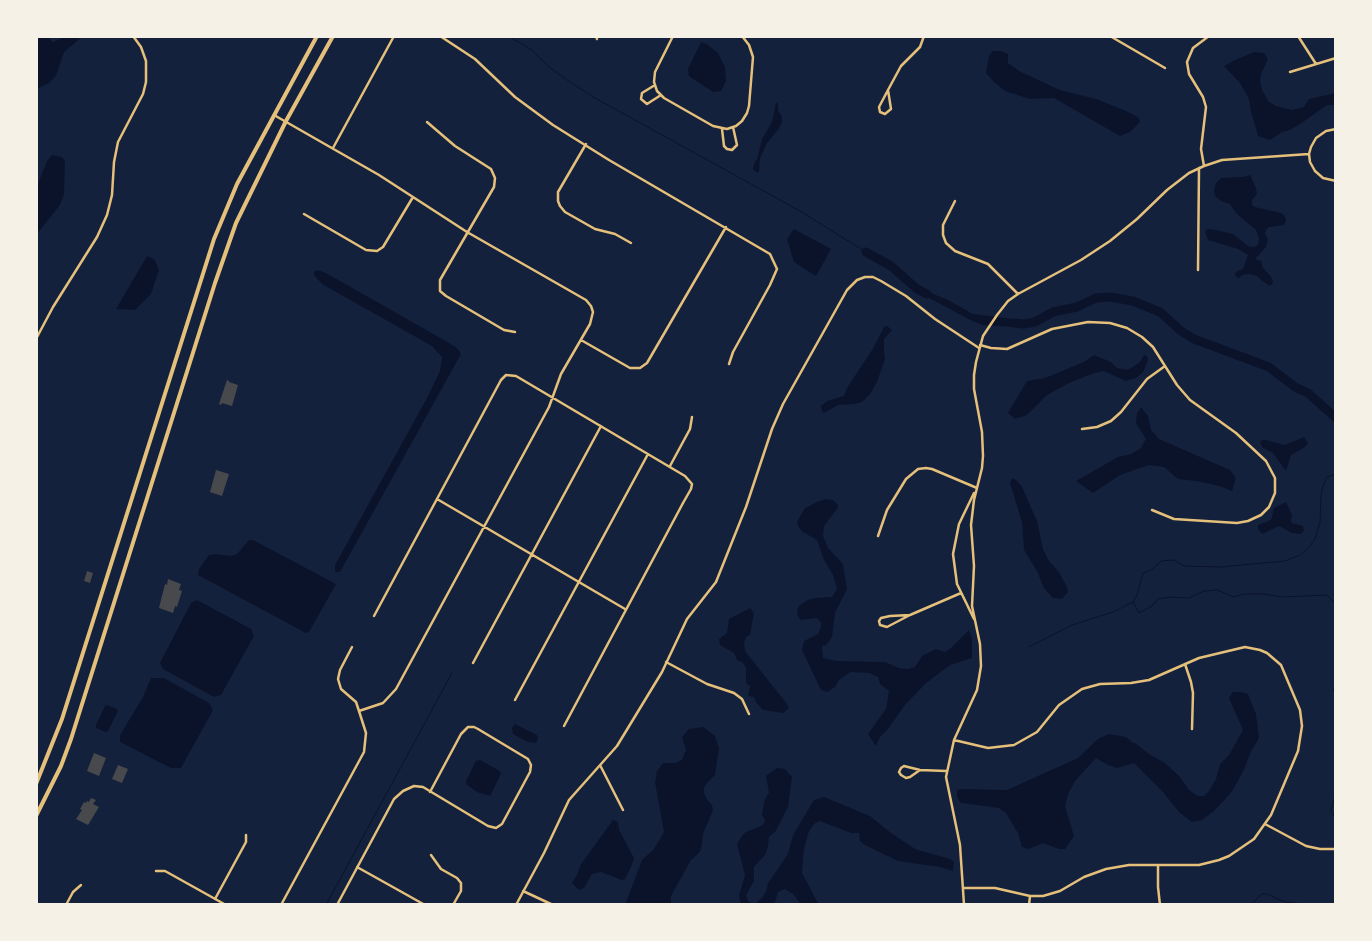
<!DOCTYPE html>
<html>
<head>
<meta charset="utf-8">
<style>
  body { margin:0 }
  #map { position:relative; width:1372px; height:941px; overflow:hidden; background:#14213d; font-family:Figtree,sans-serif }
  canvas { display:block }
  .frame { position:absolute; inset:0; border:38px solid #f6f1e7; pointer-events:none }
</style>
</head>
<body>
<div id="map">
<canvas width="1372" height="941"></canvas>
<div class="frame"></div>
</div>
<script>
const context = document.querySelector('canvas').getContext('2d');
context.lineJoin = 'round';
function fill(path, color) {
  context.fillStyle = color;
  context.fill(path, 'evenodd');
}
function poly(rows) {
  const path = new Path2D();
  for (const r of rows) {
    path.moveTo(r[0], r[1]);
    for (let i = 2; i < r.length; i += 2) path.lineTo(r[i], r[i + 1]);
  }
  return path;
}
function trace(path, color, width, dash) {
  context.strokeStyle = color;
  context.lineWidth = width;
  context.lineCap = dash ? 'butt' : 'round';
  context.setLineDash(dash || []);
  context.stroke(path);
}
const water = poly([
  [36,36,46,36,53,42,66,36,83,36,64,52,56,76,49,83,36,89],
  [701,42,708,45,718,53,725,67,726,81,721,91,713,92,689,76,688,69],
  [993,51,1001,51,1008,54,1008,63,1021,72,1060,90,1096,99,1124,110,1138,117,1140,122,1130,132,1120,136,1054,98,1030,99,1005,91,994,82,986,73,989,56],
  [1254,52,1264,53,1268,59,1261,74,1260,81,1262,90,1269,102,1276,106,1292,110,1304,107,1309,99,1336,93,1336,105,1327,105,1300,124,1290,130,1282,132,1270,140,1258,136,1251,111,1249,99,1240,83,1224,66,1235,60],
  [776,102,778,104,778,110,782,117,782,122,778,130,767,143,760,158,759,172,756,172,753,169,754,164,757,159,762,139,772,122],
  [52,155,62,157,65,161,64,194,60,205,36,235,36,189,47,161],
  [1250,175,1256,188,1257,194,1252,200,1252,205,1255,207,1281,213,1285,216,1286,220,1284,225,1269,227,1266,230,1265,234,1268,239,1266,247,1255,259,1261,261,1263,268,1272,278,1273,283,1270,286,1261,280,1257,276,1249,274,1242,275,1239,278,1236,277,1235,274,1237,271,1243,269,1248,255,1238,249,1208,240,1205,232,1207,229,1211,229,1233,234,1248,246,1254,247,1258,245,1259,239,1256,230,1236,213,1230,204,1221,201,1215,196,1214,190,1216,183,1221,178,1243,177],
  [794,229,831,249,816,276,794,262,787,239],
  [147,256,154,259,159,270,151,294,135,310,116,309],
  [317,270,326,273,449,343,457,348,461,354,340,572,335,572,335,565,428,396,440,371,442,357,432,346,322,284,314,275,314,272],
  [919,288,948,300,973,314,1014,319,1024,324,1015,327,998,326,983,325,972,321,918,292,917,289],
  [887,326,892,330,884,339,884,352,885,359,877,382,870,394,862,402,855,404,838,405,824,413,822,411,821,406,827,401,844,396,847,388,872,350,884,327],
  [1094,355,1111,362,1117,368,1128,370,1140,362,1144,355,1147,356,1148,360,1143,372,1136,378,1126,381,1104,371,1094,373,1069,383,1047,395,1027,415,1015,419,1008,413,1027,381,1045,378,1084,362],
  [1141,407,1148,416,1151,430,1159,439,1230,470,1236,478,1232,491,1219,486,1196,481,1178,479,1164,467,1149,465,1120,475,1093,493,1076,481,1118,457,1131,454,1141,448,1146,439,1136,423,1137,413],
  [1304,437,1308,443,1305,447,1291,455,1286,471,1273,453,1262,447,1260,442,1262,440,1266,440,1285,445],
  [1012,478,1016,480,1022,487,1037,521,1043,549,1049,561,1059,572,1067,587,1068,592,1062,599,1053,598,1044,588,1037,571,1024,550,1022,522,1010,483],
  [826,499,833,500,838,505,837,509,824,526,823,536,828,548,843,564,847,589,835,613,832,637,826,645,822,646,823,658,837,661,885,662,899,668,908,669,915,667,922,656,936,649,945,652,951,648,969,630,972,639,972,658,950,665,925,684,905,705,888,729,880,737,876,746,868,734,886,709,889,691,880,684,878,677,869,673,850,672,839,680,835,687,827,692,821,690,802,650,804,641,818,634,821,627,821,622,817,618,801,620,798,616,797,610,799,606,806,601,814,598,832,597,837,589,833,575,824,560,817,540,803,532,799,528,797,522,805,508,817,502],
  [1286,502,1292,515,1291,523,1303,526,1304,530,1301,534,1292,533,1279,526,1262,534,1258,529,1258,525,1271,520,1274,508],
  [249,540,253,540,336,584,309,632,306,633,198,575,199,569,209,555,215,554,230,556,237,554],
  [197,600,251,629,254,636,221,695,214,697,163,669,160,663,191,603],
  [750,608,754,613,750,635,746,637,744,642,745,651,787,704,789,708,783,713,763,710,756,702,754,697,748,696,750,686,746,683,746,668,743,663,737,660,734,653,720,645,719,639,727,633,729,619],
  [151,678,164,678,209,703,213,710,181,768,171,768,120,742,120,735,143,697],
  [1233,692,1241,692,1248,694,1256,714,1259,738,1251,751,1244,770,1231,793,1214,811,1202,820,1192,822,1180,813,1162,791,1134,763,1117,768,1108,765,1096,758,1075,781,1068,794,1065,806,1074,836,1065,849,1059,849,1043,843,1029,849,1022,847,1018,833,1006,813,999,808,961,803,957,797,957,790,962,789,1007,790,1078,758,1098,739,1109,734,1126,737,1133,743,1135,743,1149,754,1165,763,1180,777,1189,790,1198,796,1204,796,1209,791,1216,779,1220,764,1229,755,1243,730,1229,698],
  [107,705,117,709,118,711,108,731,106,732,96,728,96,725,105,706],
  [515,724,537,735,538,738,536,743,528,742,513,734,512,728],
  [703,727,715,736,719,748,715,775,707,783,704,788,704,793,708,801,712,805,713,810,703,834,701,850,697,855,691,860,671,896,671,905,625,905,642,860,654,849,664,832,655,782,657,771,663,763,675,763,682,760,686,750,682,737,689,729],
  [480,760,500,771,501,774,490,796,477,792,466,784,466,781,476,761],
  [777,768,785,769,792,777,788,807,775,832,769,837,768,847,765,855,754,867,754,881,746,895,748,901,751,903,755,904,762,898,766,891,768,883,788,854,793,835,814,800,824,797,870,816,891,833,915,849,950,859,954,862,953,871,940,867,898,861,865,845,860,841,859,833,851,833,820,821,815,823,809,831,804,849,802,873,819,905,801,905,793,894,785,889,778,892,775,902,771,905,741,905,739,896,745,875,737,844,742,836,746,832,763,825,765,820,762,815,763,808,765,799,769,793,766,776],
  [613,820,618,822,619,830,634,858,631,867,625,879,622,880,601,872,592,874,584,888,579,890,572,883,577,875,581,864]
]);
const stream = poly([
  [508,36,532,50,548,66,567,80,595,98,800,211,866,252],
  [1133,602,1139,613,1152,606,1158,599,1172,597,1189,598,1204,591,1217,590,1234,597,1244,594,1264,594,1282,597,1327,595,1336,604],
  [1029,647,1072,625,1113,612,1133,602,1137,595,1143,573,1153,569,1161,561,1174,560,1184,566,1220,567,1285,561,1300,555,1309,547,1315,539,1320,522,1321,496,1323,486,1327,477,1336,474],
  [1336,687,1333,690,1336,695],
  [1336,792,1331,810,1336,820],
  [326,905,452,673],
  [1250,905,1262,894,1267,894,1285,902,1314,905],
  [1329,905,1336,904]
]);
const river = poly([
  [866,252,891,266,917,289,927,294],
  [1014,323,1024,324,1035,322,1053,312,1077,307,1096,298,1110,297,1133,301,1160,312,1181,331,1194,339,1269,367,1295,387,1308,393,1336,418]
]);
const building = poly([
  [227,380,229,381,229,382,238,385,232,406,222,403,221,405,219,404],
  [216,470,229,474,222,496,210,492],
  [87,571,93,573,90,583,84,581],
  [168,579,181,584,179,590,182,591,177,607,175,606,173,613,159,608,165,584,167,585],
  [94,753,106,758,99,776,87,771],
  [118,765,128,769,122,783,112,779],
  [91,798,96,800,93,804,99,807,88,825,76,819,82,810,80,809,84,802,86,803,87,801,89,802]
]);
const minor = poly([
  [440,36,475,59,515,97,553,125,609,160,770,254,777,269,770,285,733,352,729,364],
  [596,36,597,39],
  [673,36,655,72,654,82,657,91,664,98,713,126,727,129,736,126,742,121,747,113,749,106,753,57,749,45,742,36],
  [1110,36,1165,68],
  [1298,36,1316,64],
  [1290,72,1336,58],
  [655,85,642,93,641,99,647,104,661,95],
  [888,90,901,66,920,47,924,36],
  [888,90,891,109,885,114,880,112,879,107,888,90],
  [274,115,379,175,467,232,586,300,591,306,593,312,590,324,561,374,549,407,396,689,383,703,359,711],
  [427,122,455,146,491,169,495,178,494,187,440,280,440,291,446,296,504,330,515,332],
  [722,129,724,146,727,149,732,150,737,145,733,127],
  [1336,129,1326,131,1316,138,1311,147,1309,154,1310,162,1315,171,1323,178,1336,181],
  [586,144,558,192,558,201,560,206,565,212,595,229,615,234,631,243],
  [333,148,394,36],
  [1204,166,1201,149,1206,107,1203,97,1189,74,1187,62,1193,48,1209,36],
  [955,201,943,225,943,235,946,243,955,251,988,264,1018,294],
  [304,214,366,250,377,251,383,247,413,197],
  [1198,270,1199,168],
  [36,339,53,307,97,237,107,215,112,195,114,162,118,142,143,94,146,82,146,61,141,47,133,36],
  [581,340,630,368,640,368,647,363,726,227],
  [980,345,991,348,1007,349,1052,329,1088,322,1110,323,1127,328,1142,337,1153,347,1177,385,1190,400,1236,433,1266,461,1275,478,1275,493,1269,507,1261,515,1248,521,1237,523,1174,519,1152,510],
  [1082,429,1097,427,1111,421,1121,412,1147,379,1165,366],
  [670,466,690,429,692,417],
  [437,499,625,609],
  [878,536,887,510,906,479,918,469,926,468,932,469,977,488],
  [910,615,887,627,880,625,879,621,881,618,890,616,910,615,961,593],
  [374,616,501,380,506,375,516,376,685,476,692,484,691,489,683,503,564,726],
  [974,619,957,584,953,554,959,524,974,493],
  [666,662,707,684,734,693,742,699,749,714],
  [473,663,601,426],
  [1185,664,1191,682,1193,693,1192,729],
  [515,700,648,454],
  [954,740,988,748,1014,745,1037,732,1059,705,1082,689,1100,684,1131,683,1149,680,1199,658,1245,647,1260,650,1267,653,1281,665,1300,710,1302,726,1298,751,1271,815,1254,839,1229,856,1219,860,1199,865,1129,865,1106,869,1084,877,1060,891,1043,896,1030,896,995,888,964,888],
  [600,765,623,810],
  [920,770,910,777,906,778,901,775,899,772,901,768,904,766,920,770,946,771],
  [1265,824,1306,846,1320,849,1336,849],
  [431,855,441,869,457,878,461,883,461,891,453,905],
  [1158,865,1158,887,1160,905],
  [357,867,425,905],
  [156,871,165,871,226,905],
  [523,891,553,905],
  [215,899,246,842,246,835],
  [66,905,73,892,81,885],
  [281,905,364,752,366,733,359,711,356,702,341,689,338,679,340,670,352,647],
  [337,905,394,799,403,791,414,786,423,787,488,826,496,828,502,824,530,772,531,765,528,759,478,729,474,727,468,727,461,734,430,792],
  [516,905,544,853,569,800,617,746,662,672,687,619,716,582,746,507,772,429,783,404,847,290,857,280,865,277,873,277,881,281,906,296,935,319,979,348],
  [964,905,960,845,946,777,954,740,977,690,981,666,980,644,972,606,974,566,971,525,974,500,982,468,983,456,982,432,974,389,974,375,976,362,983,336,997,315,1008,301,1018,294,1081,260,1110,241,1137,219,1167,190,1189,173,1204,166,1222,160,1309,154],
  [1029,905,1030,896]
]);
const primary = poly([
  [36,784,62,719,214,239,237,184,317,36],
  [36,816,61,766,71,739,215,283,236,223,286,121,333,36]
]);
fill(water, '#0b132b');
trace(stream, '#0b132b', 1);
trace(river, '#0b132b', 9);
fill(building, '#48494c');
trace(minor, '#e5c07b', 2.5);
trace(primary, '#e5c07b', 4);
</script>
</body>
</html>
